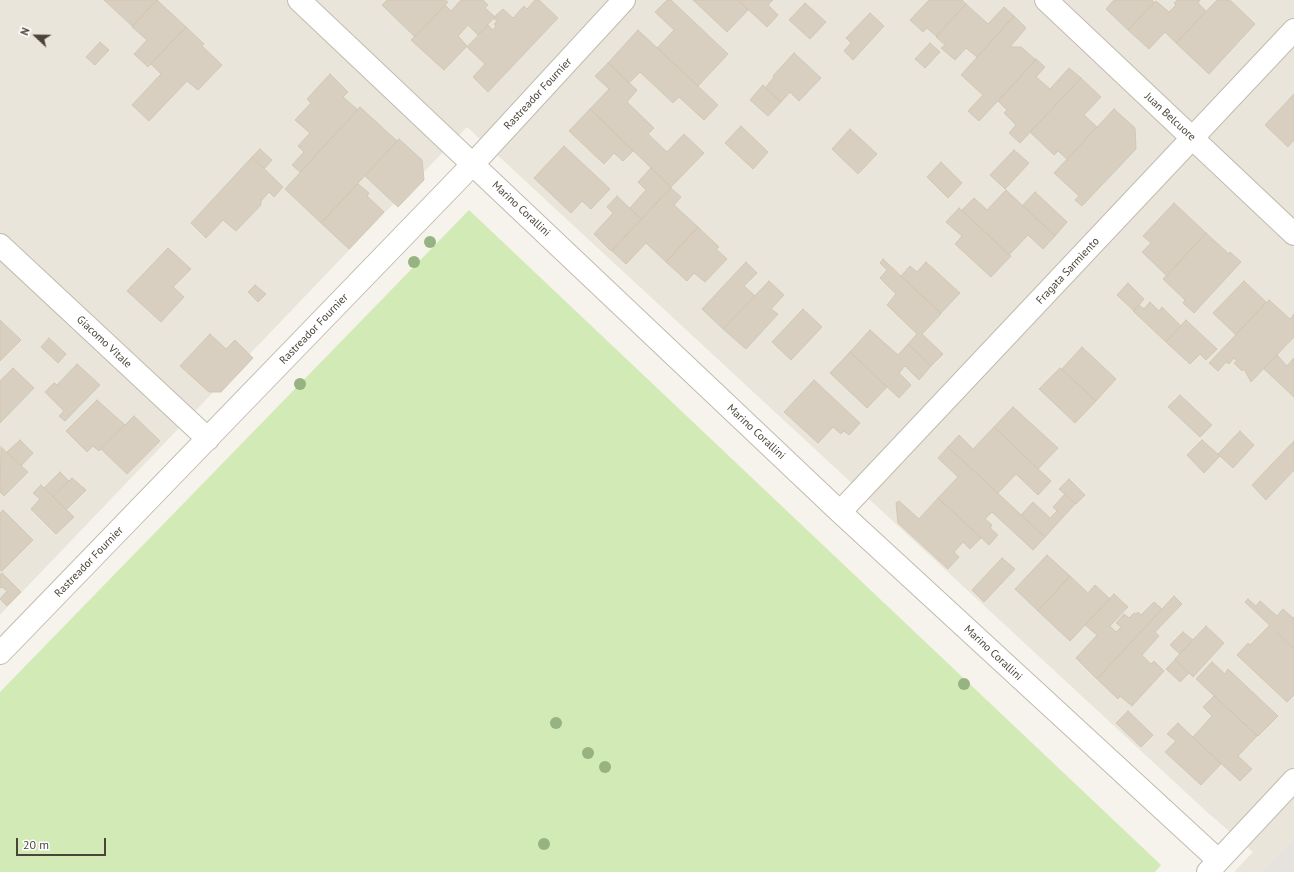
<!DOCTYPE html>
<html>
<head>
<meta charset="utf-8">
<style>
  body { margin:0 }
  #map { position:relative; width:1294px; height:872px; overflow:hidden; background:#f6f3ec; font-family:"PT Sans",sans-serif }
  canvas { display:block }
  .north { position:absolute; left:16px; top:16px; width:40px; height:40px; -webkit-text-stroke:3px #fff; paint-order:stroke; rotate:292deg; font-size:11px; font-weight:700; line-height:16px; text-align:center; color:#4b4439 }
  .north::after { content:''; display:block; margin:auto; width:14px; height:18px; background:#4b4439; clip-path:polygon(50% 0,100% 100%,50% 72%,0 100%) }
  .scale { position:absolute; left:16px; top:838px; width:90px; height:18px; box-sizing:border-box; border:2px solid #4b4439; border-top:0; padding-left:5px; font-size:12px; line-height:14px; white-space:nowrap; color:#4b4439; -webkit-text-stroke:3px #fff; paint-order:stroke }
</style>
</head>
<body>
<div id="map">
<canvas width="1294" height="872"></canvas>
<div class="north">N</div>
<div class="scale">20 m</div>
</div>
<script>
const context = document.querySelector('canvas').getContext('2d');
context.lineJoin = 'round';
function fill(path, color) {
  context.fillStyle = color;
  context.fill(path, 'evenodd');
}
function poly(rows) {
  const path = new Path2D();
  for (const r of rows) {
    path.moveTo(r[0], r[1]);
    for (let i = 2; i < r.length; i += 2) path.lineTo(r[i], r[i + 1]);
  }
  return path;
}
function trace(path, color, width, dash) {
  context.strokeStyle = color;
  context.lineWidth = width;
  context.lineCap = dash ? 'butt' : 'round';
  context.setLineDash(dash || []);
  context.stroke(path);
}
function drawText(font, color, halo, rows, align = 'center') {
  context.font = font + ' "PT Sans",sans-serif';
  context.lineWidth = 3.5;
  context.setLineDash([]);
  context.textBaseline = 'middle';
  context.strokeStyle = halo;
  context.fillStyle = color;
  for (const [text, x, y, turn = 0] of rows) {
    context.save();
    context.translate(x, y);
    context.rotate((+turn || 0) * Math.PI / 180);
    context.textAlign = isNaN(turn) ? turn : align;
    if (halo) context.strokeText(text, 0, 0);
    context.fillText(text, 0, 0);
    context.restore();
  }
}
const residential = poly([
  [0,0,1294,0,1294,872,1234,872,1253,852,1207,812,467,127,0,615]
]);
const industrial = poly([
  [1294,839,1294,872,1263,872]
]);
const green = poly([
  [469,210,1161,865,1155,872,0,872,0,692]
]);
const building = poly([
  [104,0,157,0,132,26,104,0],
  [157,0,186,27,148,67,134,54,147,40,132,27,157,0],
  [387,0,445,0,448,2,415,37,382,5,387,0],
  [461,0,464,1,465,0,483,0,488,5,485,8,495,17,478,35,468,25,458,36,467,46,444,70,411,40,445,5,451,11,461,0],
  [535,0,539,0,558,18,488,92,473,77,485,64,467,47,488,25,493,30,496,26,494,24,497,21,493,18,503,9,513,18,524,6,527,9,535,0],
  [667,0,671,0,728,54,698,86,657,48,674,30,655,12,667,0],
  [693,0,738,0,748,10,727,32,693,0],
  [738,0,773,0,768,5,778,15,767,27,738,0],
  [929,0,962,0,966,4,936,36,927,28,923,32,910,20,929,0],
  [1114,0,1152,0,1154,2,1128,30,1106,9,1114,0],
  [1177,0,1200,0,1198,3,1206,11,1176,43,1165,32,1149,49,1128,30,1156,1,1169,12,1176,5,1174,3,1177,0],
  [1217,0,1230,0,1255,24,1209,74,1176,43,1217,0],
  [805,3,826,22,810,39,789,20,805,3],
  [966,4,988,24,1004,7,1014,16,977,57,966,48,955,60,941,48,945,45,936,37,966,4],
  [870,13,884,26,853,60,844,51,851,43,846,38,870,13],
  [1014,16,1026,28,1010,47,1021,47,1036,60,979,121,968,111,983,95,961,75,1014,16],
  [186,27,204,44,202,46,222,65,198,90,187,81,149,121,132,105,161,74,151,64,186,27],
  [638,30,718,105,704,120,679,97,673,103,640,72,629,83,608,63,638,30],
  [100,42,109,50,95,65,86,57,100,42],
  [930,43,940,52,925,68,915,59,930,43],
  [794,53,821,78,799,101,790,92,781,102,765,88,774,77,773,76,794,53],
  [1036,59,1045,67,1036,77,1050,89,1069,68,1081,78,1020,143,1009,133,1016,125,1004,113,1007,110,998,101,1036,59],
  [608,63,637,90,627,102,654,128,648,134,667,152,684,134,704,153,671,187,590,109,609,89,595,76,608,63],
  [330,74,348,92,343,97,358,110,300,172,292,165,304,152,298,146,310,133,295,120,311,103,307,99,330,74],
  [1081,78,1101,97,1084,115,1097,127,1067,159,1058,151,1054,155,1030,132,1081,78],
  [763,85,781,102,768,116,750,100,763,85],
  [1294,94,1294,140,1288,147,1265,125,1294,94],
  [360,107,397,141,321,223,285,189,360,107],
  [590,109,633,151,623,161,614,153,604,164,569,131,590,109],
  [1114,109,1135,128,1136,149,1082,206,1075,200,1079,196,1054,173,1114,109],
  [741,126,768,152,753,169,725,143,741,126],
  [850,129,877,154,858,174,832,149,850,129],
  [399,139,422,160,424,180,398,207,365,176,399,139],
  [564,146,610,189,591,209,582,201,571,213,534,178,564,146],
  [260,149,272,160,264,169,252,157,260,149],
  [1014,150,1029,163,1005,189,990,175,1014,150],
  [252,157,283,187,274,197,269,192,261,201,261,205,236,231,223,220,206,238,191,223,252,157],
  [941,162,962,183,948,198,927,177,941,162],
  [651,168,671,187,641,219,630,208,646,190,638,182,651,168],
  [358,184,369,193,367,196,384,212,349,249,321,223,358,184],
  [671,188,681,197,674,205,698,227,666,262,646,243,626,264,612,251,671,188],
  [1006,190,1055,236,1043,249,1028,235,1009,255,962,210,974,198,987,210,1006,190],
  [1035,192,1067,222,1055,236,1023,205,1035,192],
  [617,196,641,219,611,251,594,234,613,213,607,207,617,196],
  [1174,203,1206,233,1167,276,1142,252,1151,243,1143,236,1174,203],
  [959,208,1011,256,991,277,955,244,962,236,946,222,959,208],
  [698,227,719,247,716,249,727,259,705,282,694,273,687,281,666,262,698,227],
  [1206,233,1229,254,1230,252,1241,262,1194,313,1183,303,1185,300,1163,279,1206,233],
  [168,248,191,269,173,287,184,297,161,322,127,291,168,248],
  [883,259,941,314,922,334,943,354,931,366,908,344,917,334,887,305,896,294,880,278,887,270,880,263,883,259],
  [746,262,757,273,744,286,755,296,723,329,702,309,746,262],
  [926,262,960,293,941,313,901,276,910,266,917,272,926,262],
  [769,281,784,295,771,309,778,314,746,349,723,329,769,281],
  [1244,281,1266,302,1236,335,1213,313,1244,281],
  [1128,283,1144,299,1134,311,1117,295,1128,283],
  [255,285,266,294,258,302,248,292,255,285],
  [1269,300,1290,319,1294,314,1294,337,1251,382,1244,369,1242,371,1234,363,1237,361,1234,358,1229,364,1226,362,1218,371,1209,363,1269,300],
  [1150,302,1159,311,1162,307,1181,326,1166,342,1133,311,1139,305,1144,309,1150,302],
  [803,309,822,327,791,360,772,342,803,309],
  [0,320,21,340,0,361,0,320],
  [1186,320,1217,349,1206,360,1200,354,1190,364,1166,342,1186,320],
  [870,330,898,355,908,344,931,366,919,380,905,366,899,373,911,385,899,398,850,352,870,330],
  [210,334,226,349,235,340,253,358,221,392,209,392,180,366,210,334],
  [49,338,66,354,58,363,41,347,49,338],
  [1082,347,1116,379,1096,401,1062,369,1082,347],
  [850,352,887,387,867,408,830,373,850,352],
  [1277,355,1287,366,1294,358,1294,397,1264,369,1277,355],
  [77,364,100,385,65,421,59,416,64,411,45,392,54,383,57,385,77,364],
  [13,368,34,388,0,423,0,381,13,368],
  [1060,368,1096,401,1075,423,1039,389,1060,368],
  [814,380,860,423,849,435,844,431,841,434,833,427,818,443,784,412,814,380],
  [1180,395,1212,425,1200,437,1168,407,1180,395],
  [97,400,125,425,99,451,93,446,87,452,66,431,97,400],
  [1013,407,1058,448,1038,469,994,427,1013,407],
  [134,416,160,441,127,474,101,449,134,416],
  [994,427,1051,481,1038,495,1016,474,998,493,948,447,959,435,973,449,994,427],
  [1240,431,1254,445,1233,468,1218,454,1240,431],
  [20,440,33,453,21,466,7,452,20,440],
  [1202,440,1220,456,1204,473,1187,455,1202,440],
  [1294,441,1294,470,1266,500,1252,485,1294,441],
  [1,447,28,472,4,496,0,492,1,447],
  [948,447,1045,537,1033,550,992,512,985,519,992,525,990,528,998,535,989,545,938,498,958,477,938,458,948,447],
  [60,472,69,481,53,497,44,488,60,472],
  [72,478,86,490,66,510,53,497,72,478],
  [1069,479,1085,495,1076,504,1059,489,1069,479],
  [41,485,74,517,56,534,31,509,40,499,33,493,41,485],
  [1065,494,1075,504,1045,537,1021,515,1033,502,1050,518,1057,511,1053,507,1065,494],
  [938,498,981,538,970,549,963,542,954,552,959,557,948,569,898,523,896,503,899,501,919,519,938,498],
  [3,510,33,540,2,571,0,570,0,513,3,510],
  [1047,555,1070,576,1038,611,1015,589,1047,555],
  [1002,558,1015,569,984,602,972,590,1002,558],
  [2,573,21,592,7,606,0,599,7,591,2,587,0,588,0,575,2,573],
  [1070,576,1088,593,1095,585,1110,599,1070,641,1038,611,1070,576],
  [1114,594,1128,607,1110,626,1116,632,1121,627,1116,623,1124,614,1129,618,1134,613,1136,614,1138,612,1141,615,1154,602,1162,609,1097,679,1076,658,1097,635,1085,625,1114,594],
  [1174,596,1182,604,1155,632,1159,636,1142,655,1151,664,1154,661,1164,671,1132,706,1120,696,1118,699,1097,679,1174,596],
  [1248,599,1256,606,1260,601,1277,616,1283,609,1293,618,1294,617,1294,648,1245,602,1248,599],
  [1206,626,1224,643,1193,677,1175,659,1206,626],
  [1269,626,1294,649,1294,695,1287,702,1237,655,1248,643,1250,645,1269,626],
  [1183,632,1193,640,1180,654,1170,645,1183,632],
  [1175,660,1189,673,1180,682,1166,669,1175,660],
  [1212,662,1225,674,1228,669,1278,716,1258,736,1196,679,1212,662],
  [1214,696,1257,736,1238,756,1252,769,1240,781,1193,737,1212,716,1203,707,1214,696],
  [1128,711,1153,735,1141,747,1116,723,1128,711],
  [1178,723,1221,764,1201,785,1165,752,1176,741,1167,734,1178,723]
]);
const minor = poly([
  [299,0,840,512,1218,860],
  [1046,0,1294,234],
  [0,245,208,439],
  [840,512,1294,30],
  [0,653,473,164,624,0],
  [1208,872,1294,780]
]);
const trees = [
  [430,242],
  [414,262],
  [300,384],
  [964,684],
  [556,723],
  [588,753],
  [605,767],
  [544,844]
];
const streetNames = [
  ["Rastreador Fournier",538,94,-47],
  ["Juan Belcuore",1170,117,43],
  ["Marino Corallini",521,209,43],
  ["Fragata Sarmiento",1068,271,-47],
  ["Rastreador Fournier",314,329,-46],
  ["Giacomo Vitale",104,342,43],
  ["Marino Corallini",756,432,43],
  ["Rastreador Fournier",89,562,-46],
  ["Marino Corallini",993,653,43]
];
fill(residential, '#eae5da');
fill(industrial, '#e6e2dd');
fill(green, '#d2eab5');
fill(building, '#d8cfc1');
trace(building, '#d3c7b4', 1);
trace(minor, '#c2bbae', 24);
trace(minor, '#fff', 22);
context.fillStyle = '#97b381';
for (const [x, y] of trees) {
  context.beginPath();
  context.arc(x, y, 6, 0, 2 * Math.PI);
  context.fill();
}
drawText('11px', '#4b4439', '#fff', streetNames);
</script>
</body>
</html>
